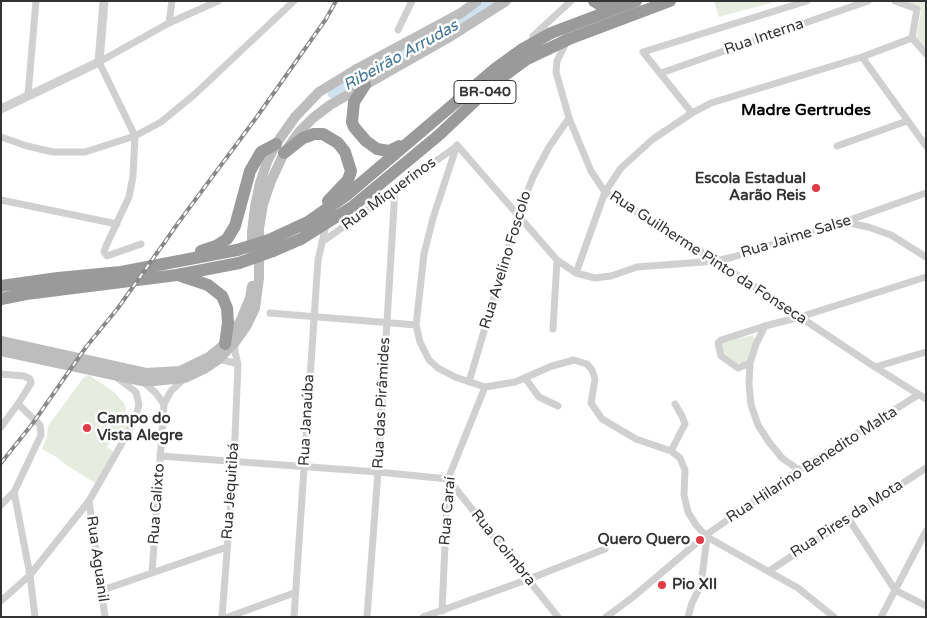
<!DOCTYPE html>
<html>
<head>
<meta charset="utf-8">
<style>
  body { margin:0 }
  #map { position:relative; width:927px; height:618px; overflow:hidden; background:#fff; font-family:"Varela Round",sans-serif }
  canvas { display:block }
  .frame { position:absolute; inset:0; border:2px solid #333; pointer-events:none }
</style>
</head>
<body>
<div id="map">
<canvas width="927" height="618"></canvas>
<div class="frame"></div>
</div>
<script>
const context = document.querySelector('canvas').getContext('2d');
context.lineJoin = 'round';
function fill(path, color) {
  context.fillStyle = color;
  context.fill(path, 'evenodd');
}
function poly(rows) {
  const path = new Path2D();
  for (const r of rows) {
    path.moveTo(r[0], r[1]);
    for (let i = 2; i < r.length; i += 2) path.lineTo(r[i], r[i + 1]);
  }
  return path;
}
function trace(path, color, width, dash) {
  context.strokeStyle = color;
  context.lineWidth = width;
  context.lineCap = dash ? 'butt' : 'round';
  context.setLineDash(dash || []);
  context.stroke(path);
}
function drawText(font, color, halo, rows, align = 'center') {
  context.font = font + ' "Varela Round",sans-serif';
  context.lineWidth = 5;
  context.setLineDash([]);
  context.textBaseline = 'middle';
  context.strokeStyle = halo;
  context.fillStyle = color;
  for (const [text, x, y, turn = 0] of rows) {
    context.save();
    context.translate(x, y);
    context.rotate((+turn || 0) * Math.PI / 180);
    context.textAlign = isNaN(turn) ? turn : align;
    if (halo) context.strokeText(text, 0, 0);
    context.fillText(text, 0, 0);
    context.restore();
  }
}
const green = poly([
  [714,1,778,1,719,17],
  [905,1,926,1,926,49,916,38,921,11,917,6],
  [753,335,756,343,750,360,741,363,733,363,722,353,720,342],
  [89,375,114,392,124,403,126,410,120,420,128,425,126,430,116,434,107,447,114,452,95,483,65,464,58,458,42,449,47,437,48,426,84,377]
]);
const river = poly([
  [333,93,467,20,493,1]
]);
const minor = poly([
  [895,1,917,9,912,38],
  [169,23,172,1],
  [398,30,412,1],
  [912,38,926,54],
  [567,41,557,61,556,72,569,118,591,171,605,192,716,261,875,367,926,399],
  [532,44,533,36,571,1],
  [862,57,926,146],
  [661,73,868,1],
  [28,95,36,1],
  [692,113,643,52,807,1],
  [1,137,27,146,53,152,85,152,135,136,161,122,195,94,294,1],
  [457,145,433,218,424,254,416,325,420,342,429,360,438,368,455,377,485,387,515,382,552,366,574,360,587,364,592,370,595,379,591,403,602,419,636,439,671,451,680,458,685,470,684,495,688,512,696,525,707,537,798,588,834,617],
  [457,145,557,260,576,273,595,278,611,276,637,267,716,261,733,257,844,222,926,193],
  [837,146,907,121],
  [1,200,117,224],
  [844,222,868,227,891,235,926,257],
  [322,242,457,146],
  [141,244,107,256,104,252,106,246,129,197,133,176,135,136,99,62,169,23,218,1],
  [576,273,605,192,621,168,653,139,692,113,711,103,862,57,912,38],
  [270,313,416,325],
  [765,326,756,344,750,363,749,384,751,405,758,425,769,442,782,458,799,470],
  [553,329,557,260],
  [219,359,238,364],
  [750,363,738,368,721,356,718,343,721,340,765,326,800,317,926,277],
  [875,367,926,352],
  [1,374,24,376,30,379,31,383,18,404,1,427],
  [525,378,539,397,558,406],
  [142,381,155,392,164,404],
  [469,382,518,216,533,177,549,147,569,118],
  [18,404,40,425,41,435,14,492,30,575,35,617],
  [671,451,685,424,682,416,675,404],
  [160,456,378,472,448,479,558,617],
  [89,501,105,617],
  [1,505,14,492],
  [848,518,895,590,926,606],
  [769,571,926,468],
  [152,573,164,404,171,391,185,378],
  [100,591,227,547],
  [1,601,30,575,89,501,134,422,139,405,136,392,116,377],
  [442,611,448,479,485,387],
  [222,617,234,461,238,364,235,352,235,342],
  [228,617,294,593],
  [294,617,318,260,326,225],
  [367,617,378,472,395,189],
  [423,617,529,579,605,549],
  [606,617,633,597,706,535,799,470,918,395],
  [688,617,692,603,701,585,707,537],
  [881,617,926,531]
]);
const tertiary = poly([
  [1,109,99,62,104,1]
]);
const secondary = poly([
  [252,252,252,232,255,207,260,183,267,162,276,144,295,117,319,92,355,70,461,13,477,1],
  [1,341,146,373,180,371,209,357,225,344,241,320,250,298,252,286],
  [1,351,142,381,154,381,185,378,204,369,219,359,235,342,247,325,255,308,259,278,259,229,263,204,271,181,284,153,300,131,313,118,330,105,448,38,506,1]
]);
const motorway = poly([
  [594,1,599,4,617,5],
  [365,85,354,102,352,122,354,127,366,141,377,149,389,151,399,146],
  [284,153,303,138,314,134,323,134,338,143,345,152,351,171,348,180,328,201],
  [269,240,308,222,348,194,496,68,521,50,551,33,636,1],
  [201,251,216,246,227,239,235,226,250,171,261,152,276,144],
  [273,251,301,239,352,207,439,135,493,84,527,59,569,39,670,1],
  [181,276,208,285,222,296,227,308,228,323,225,344],
  [1,286,58,278,121,272,237,250],
  [1,299,26,294,177,275,239,263]
]);
const rail = poly([
  [1,463,33,423,86,347,118,308,181,219,256,118,326,19,336,1]
]);
const motorwayBridge = poly([
  [237,250,269,240],
  [239,263,273,251]
]);
const markers = [
  [816,188,5,"#e63946"],
  [87,428,5,"#e63946"],
  [700,540,5,"#e63946"],
  [662,585,5,"#e63946"]
];
const shields = [
  [485,92,62]
];
const shieldNames = [
  ["BR-040",485,92]
];
const streetNames = [
  ["Rua Interna",764,37,-19],
  ["Rua Miquerinos",389,194,-36],
  ["Rua Jaime Salse",796,237,-17],
  ["Rua Guilherme Pinto da Fonseca",708,258,33],
  ["Rua Avelino Foscolo",506,260,-73],
  ["Rua das Pirâmides",382,403,-87],
  ["Rua Janaúba",307,420,-87],
  ["Rua Hilarino Benedito Malta",812,465,-33],
  ["Rua Jequitibá",231,491,-86],
  ["Rua Calixto",157,504,-86],
  ["Rua Caraí",448,511,-85],
  ["Rua Pires da Mota",847,519,-33],
  ["Rua Coimbra",503,548,51],
  ["Rua Aguanil",97,559,82]
];
const poiNames = [
  ["Escola Estadual",806,179],
  ["Aarão Reis",806,196],
  ["Campo do",97,419,"left"],
  ["Vista Alegre",97,436,"left"],
  ["Quero Quero",690,540],
  ["Pio XII",672,585,"left"]
];
const waterNames = [
  ["Ribeirão Arrudas",401,56,-29]
];
const neighbourhoodNames = [
  ["Madre Gertrudes",806,111]
];
fill(green, '#e6ecdf');
trace(river, '#cfe2ee', 11);
trace(minor, '#d0d0d0', 7);
trace(tertiary, '#d0d0d0', 9);
trace(secondary, '#bdbdbd', 10);
trace(motorway, '#9a9a9a', 12);
trace(rail, '#888', 4);
trace(rail, '#fff', 2, [5.5]);
trace(motorwayBridge, '#9a9a9a', 12);
for (const [x, y, r, color] of markers) {
  const dot = new Path2D();
  dot.arc(x, y, r, 0, 2 * Math.PI);
  context.fillStyle = color;
  context.fill(dot);
  trace(dot, '#fff', 2);
}
for (const [x, y, w] of shields) {
  const box = new Path2D();
  box.roundRect(x - w / 2, y - 11.5, w, 23, 4);
  context.fillStyle = '#fff';
  context.fill(box);
  trace(box, '#333', 1);
}
drawText('bold 14px', '#333', null, shieldNames);
drawText('15px', '#333', '#fff', streetNames);
drawText('bold 15px', '#333', '#fff', poiNames, 'right');
drawText('italic 16px', '#3f7597', '#fff', waterNames);
drawText('bold 16px', '#000', '#fff', neighbourhoodNames);
</script>
</body>
</html>
